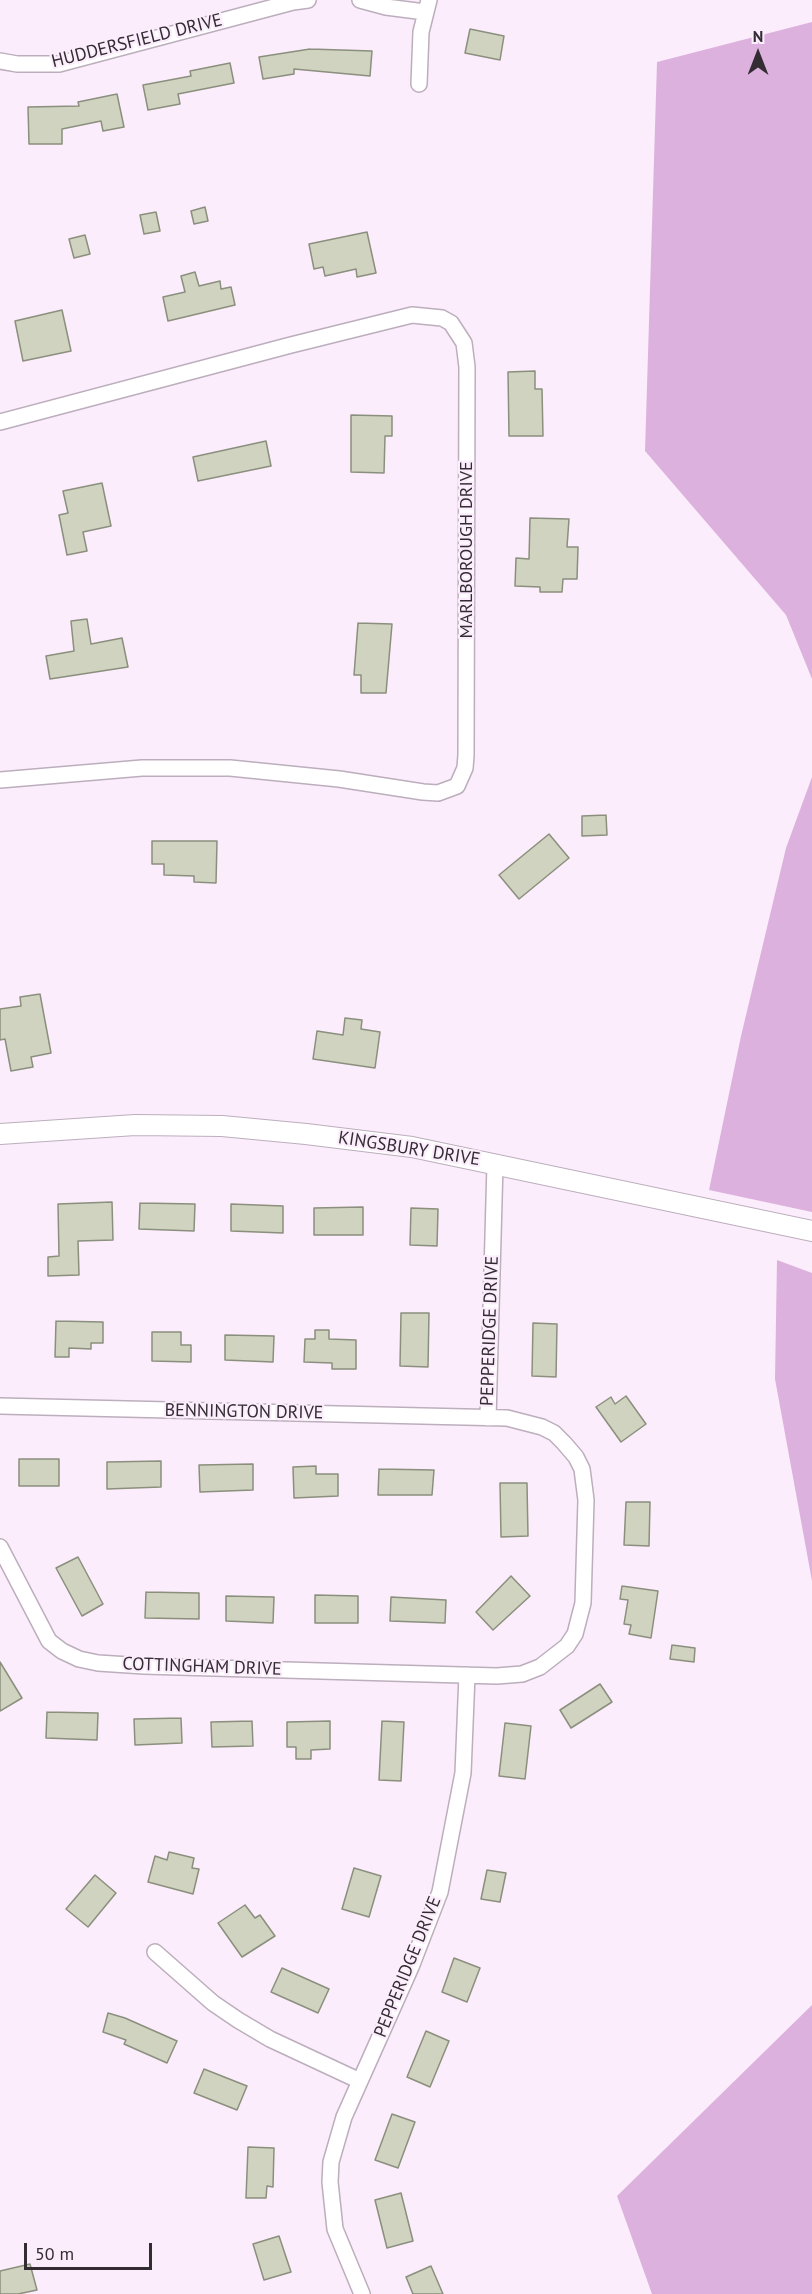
<!DOCTYPE html>
<html>
<head>
<meta charset="utf-8">
<style>
  body { margin:0 }
  #map { position:relative; width:812px; height:2294px; overflow:hidden; background:#fcedfc; font-family:"PT Sans",sans-serif }
  canvas { display:block }
  .north { position:absolute; left:728px; top:24px; width:60px; height:60px; -webkit-text-stroke:4px #fcedfc; paint-order:stroke; rotate:0deg; font-size:16px; font-weight:700; line-height:24px; text-align:center; color:#332d33 }
  .north::after { content:''; display:block; margin:auto; width:21px; height:27px; background:#332d33; clip-path:polygon(50% 0,100% 100%,50% 72%,0 100%) }
  .scale { position:absolute; left:24px; top:2243px; width:128px; height:27px; box-sizing:border-box; border:3px solid #332d33; border-top:0; padding-left:8px; font-size:18px; line-height:21px; white-space:nowrap; color:#332d33; -webkit-text-stroke:4px #fcedfc; paint-order:stroke }
</style>
</head>
<body>
<div id="map">
<canvas width="812" height="2294"></canvas>
<div class="north">N</div>
<div class="scale">50 m</div>
</div>
<script>
const context = document.querySelector('canvas').getContext('2d');
context.lineJoin = 'round';
function fill(path, color) {
  context.fillStyle = color;
  context.fill(path, 'evenodd');
}
function poly(rows) {
  const path = new Path2D();
  for (const r of rows) {
    path.moveTo(r[0], r[1]);
    for (let i = 2; i < r.length; i += 2) path.lineTo(r[i], r[i + 1]);
  }
  return path;
}
function trace(path, color, width, dash) {
  context.strokeStyle = color;
  context.lineWidth = width;
  context.lineCap = dash ? 'butt' : 'round';
  context.setLineDash(dash || []);
  context.stroke(path);
}
function drawText(font, color, halo, rows, align = 'center') {
  context.font = font + ' "PT Sans",sans-serif';
  context.lineWidth = 4.5;
  context.setLineDash([]);
  context.textBaseline = 'middle';
  context.strokeStyle = halo;
  context.fillStyle = color;
  for (const [text, x, y, turn = 0] of rows) {
    context.save();
    context.translate(x, y);
    context.rotate((+turn || 0) * Math.PI / 180);
    context.textAlign = isNaN(turn) ? turn : align;
    if (halo) context.strokeText(text, 0, 0);
    context.fillText(text, 0, 0);
    context.restore();
  }
}
const green = poly([
  [812,22,812,679,786,615,645,451,657,62],
  [812,777,812,1212,709,1190,741,1036,786,848],
  [777,1260,812,1273,812,1581,775,1379],
  [812,2005,812,2294,652,2294,617,2196]
]);
const building = poly([
  [470,29,504,36,500,60,465,53,470,29],
  [310,49,372,51,370,76,294,69,294,74,263,79,259,57,310,49],
  [230,63,234,83,178,94,180,104,148,110,143,85,191,76,190,71,230,63],
  [117,94,124,127,103,131,101,121,62,129,62,144,29,144,28,107,79,106,78,102,117,94],
  [205,207,208,221,194,224,191,211,205,207],
  [156,212,160,231,144,234,140,215,156,212],
  [367,232,376,273,357,277,356,269,325,276,323,267,314,269,309,244,367,232],
  [85,235,90,254,74,258,69,239,85,235],
  [195,272,199,286,220,281,221,289,231,287,235,305,168,321,163,297,185,292,181,276,195,272],
  [62,310,71,351,23,361,15,321,62,310],
  [535,371,535,389,542,389,543,436,509,436,508,372,535,371],
  [351,415,392,416,392,436,385,436,384,473,351,472,351,415],
  [266,441,271,466,198,481,193,457,266,441],
  [102,483,111,526,83,532,87,551,67,555,59,515,68,513,63,491,102,483],
  [530,518,569,519,567,547,578,547,577,579,563,579,562,592,540,592,540,587,515,586,516,558,529,559,530,518],
  [87,619,91,644,122,638,128,667,50,679,46,656,74,651,71,621,87,619],
  [358,623,392,624,386,693,361,693,361,675,354,675,358,623],
  [606,815,607,835,582,836,582,816,606,815],
  [549,834,569,858,519,899,499,875,549,834],
  [152,841,217,841,216,883,194,882,194,876,164,875,164,864,152,864,152,841],
  [40,994,51,1053,31,1057,33,1067,11,1071,5,1039,0,1040,0,1009,21,1006,20,997,40,994],
  [345,1018,362,1020,361,1029,380,1032,375,1068,313,1059,317,1031,343,1035,345,1018],
  [112,1202,113,1240,78,1241,79,1275,48,1276,48,1257,59,1256,58,1204,112,1202],
  [140,1203,195,1204,194,1231,139,1229,140,1203],
  [231,1204,283,1206,283,1233,231,1231,231,1204],
  [363,1207,363,1235,314,1235,314,1208,363,1207],
  [411,1208,438,1209,437,1246,410,1245,411,1208],
  [401,1313,429,1313,428,1367,400,1366,401,1313],
  [56,1321,103,1322,103,1343,91,1343,91,1349,69,1348,69,1357,55,1357,56,1321],
  [533,1323,557,1324,556,1377,532,1376,533,1323],
  [315,1330,329,1330,329,1339,356,1340,356,1369,332,1369,332,1363,304,1362,305,1339,315,1339,315,1330],
  [152,1332,181,1332,181,1345,191,1345,191,1362,152,1361,152,1332],
  [225,1335,274,1336,273,1362,225,1360,225,1335],
  [626,1396,646,1424,621,1442,596,1407,611,1397,615,1404,626,1396],
  [19,1459,59,1459,59,1486,19,1486,19,1459],
  [161,1461,161,1487,107,1489,107,1462,161,1461],
  [253,1464,253,1490,200,1492,199,1465,253,1464],
  [316,1466,316,1474,338,1474,338,1496,294,1498,293,1467,316,1466],
  [379,1469,434,1470,432,1495,378,1495,379,1469],
  [500,1483,527,1483,528,1536,501,1537,500,1483],
  [626,1502,650,1502,649,1546,624,1545,626,1502],
  [78,1557,103,1604,82,1616,56,1568,78,1557],
  [511,1576,530,1596,493,1630,476,1612,511,1576],
  [622,1586,658,1591,651,1638,629,1634,631,1625,624,1624,628,1600,620,1599,622,1586],
  [146,1592,199,1593,199,1619,145,1618,146,1592],
  [315,1595,358,1596,358,1623,315,1623,315,1595],
  [226,1596,274,1597,273,1623,226,1621,226,1596],
  [391,1597,446,1600,445,1623,390,1621,391,1597],
  [672,1645,695,1648,694,1662,670,1659,672,1645],
  [0,1662,22,1698,0,1711,0,1662],
  [600,1684,612,1702,571,1728,560,1710,600,1684],
  [47,1712,98,1713,97,1740,46,1738,47,1712],
  [181,1718,182,1743,135,1745,134,1719,181,1718],
  [252,1721,253,1746,212,1747,211,1722,252,1721],
  [330,1721,330,1749,311,1750,311,1759,296,1759,296,1747,287,1747,287,1722,330,1721],
  [382,1721,404,1722,401,1781,379,1780,382,1721],
  [505,1723,531,1726,525,1779,499,1776,505,1723],
  [169,1852,194,1858,192,1868,199,1869,193,1894,148,1882,155,1856,167,1860,169,1852],
  [354,1868,381,1876,369,1917,342,1909,354,1868],
  [487,1870,506,1873,500,1902,481,1899,487,1870],
  [95,1875,116,1893,88,1927,66,1909,95,1875],
  [245,1905,255,1918,260,1915,275,1936,242,1957,218,1923,245,1905],
  [454,1958,480,1968,467,2002,442,1992,454,1958],
  [282,1968,329,1989,318,2013,271,1992,282,1968],
  [108,2013,125,2018,177,2041,167,2063,124,2044,126,2040,103,2032,108,2013],
  [426,2031,449,2041,430,2087,407,2077,426,2031],
  [204,2069,247,2086,237,2110,194,2093,204,2069],
  [392,2114,415,2122,398,2168,375,2160,392,2114],
  [248,2147,274,2148,273,2187,267,2186,266,2198,246,2198,248,2147],
  [401,2193,413,2241,387,2248,375,2200,401,2193],
  [279,2236,291,2272,264,2280,253,2244,279,2236],
  [30,2264,37,2290,18,2294,0,2294,0,2271,30,2264],
  [431,2266,443,2294,413,2294,406,2277,431,2266]
]);
const minor = poly([
  [360,0,386,7,425,12],
  [0,61,17,64,59,64,293,2,308,0],
  [419,84,421,32,429,0],
  [0,422,291,345,412,315,442,318,451,323,464,343,467,367,466,755,465,768,457,786,438,793,423,792,339,779,230,768,142,768,0,780],
  [0,1406,507,1418,542,1427,554,1433,564,1443,576,1457,582,1469,586,1500,583,1603,575,1634,567,1646,540,1667,522,1674,497,1676,144,1666,98,1663,79,1659,62,1651,49,1641,0,1547],
  [488,1418,495,1164],
  [155,1952,213,2003,238,2020,270,2039,360,2081],
  [362,2294,335,2229,330,2182,331,2162,344,2117,411,1967,440,1892,463,1773,467,1675]
]);
const tertiary = poly([
  [0,1134,135,1125,222,1126,306,1134,412,1147,812,1231]
]);
const streetNames = [
  ["HUDDERSFIELD DRIVE",137,41,-14],
  ["MARLBOROUGH DRIVE",467,550,-90],
  ["KINGSBURY DRIVE",409,1149,9],
  ["PEPPERIDGE DRIVE",490,1331,-88],
  ["BENNINGTON DRIVE",244,1412,1],
  ["COTTINGHAM DRIVE",202,1667,2],
  ["PEPPERIDGE DRIVE",408,1967,-68]
];
fill(green, '#ddb1de');
fill(building, '#cfd3c0');
trace(building, '#8b8f7d', 1.5);
trace(minor, '#bcaebc', 18);
trace(tertiary, '#bcaebc', 22);
trace(minor, '#fff', 15);
trace(tertiary, '#fff', 20);
drawText('18px', '#332d33', '#fcedfc', streetNames);
</script>
</body>
</html>
